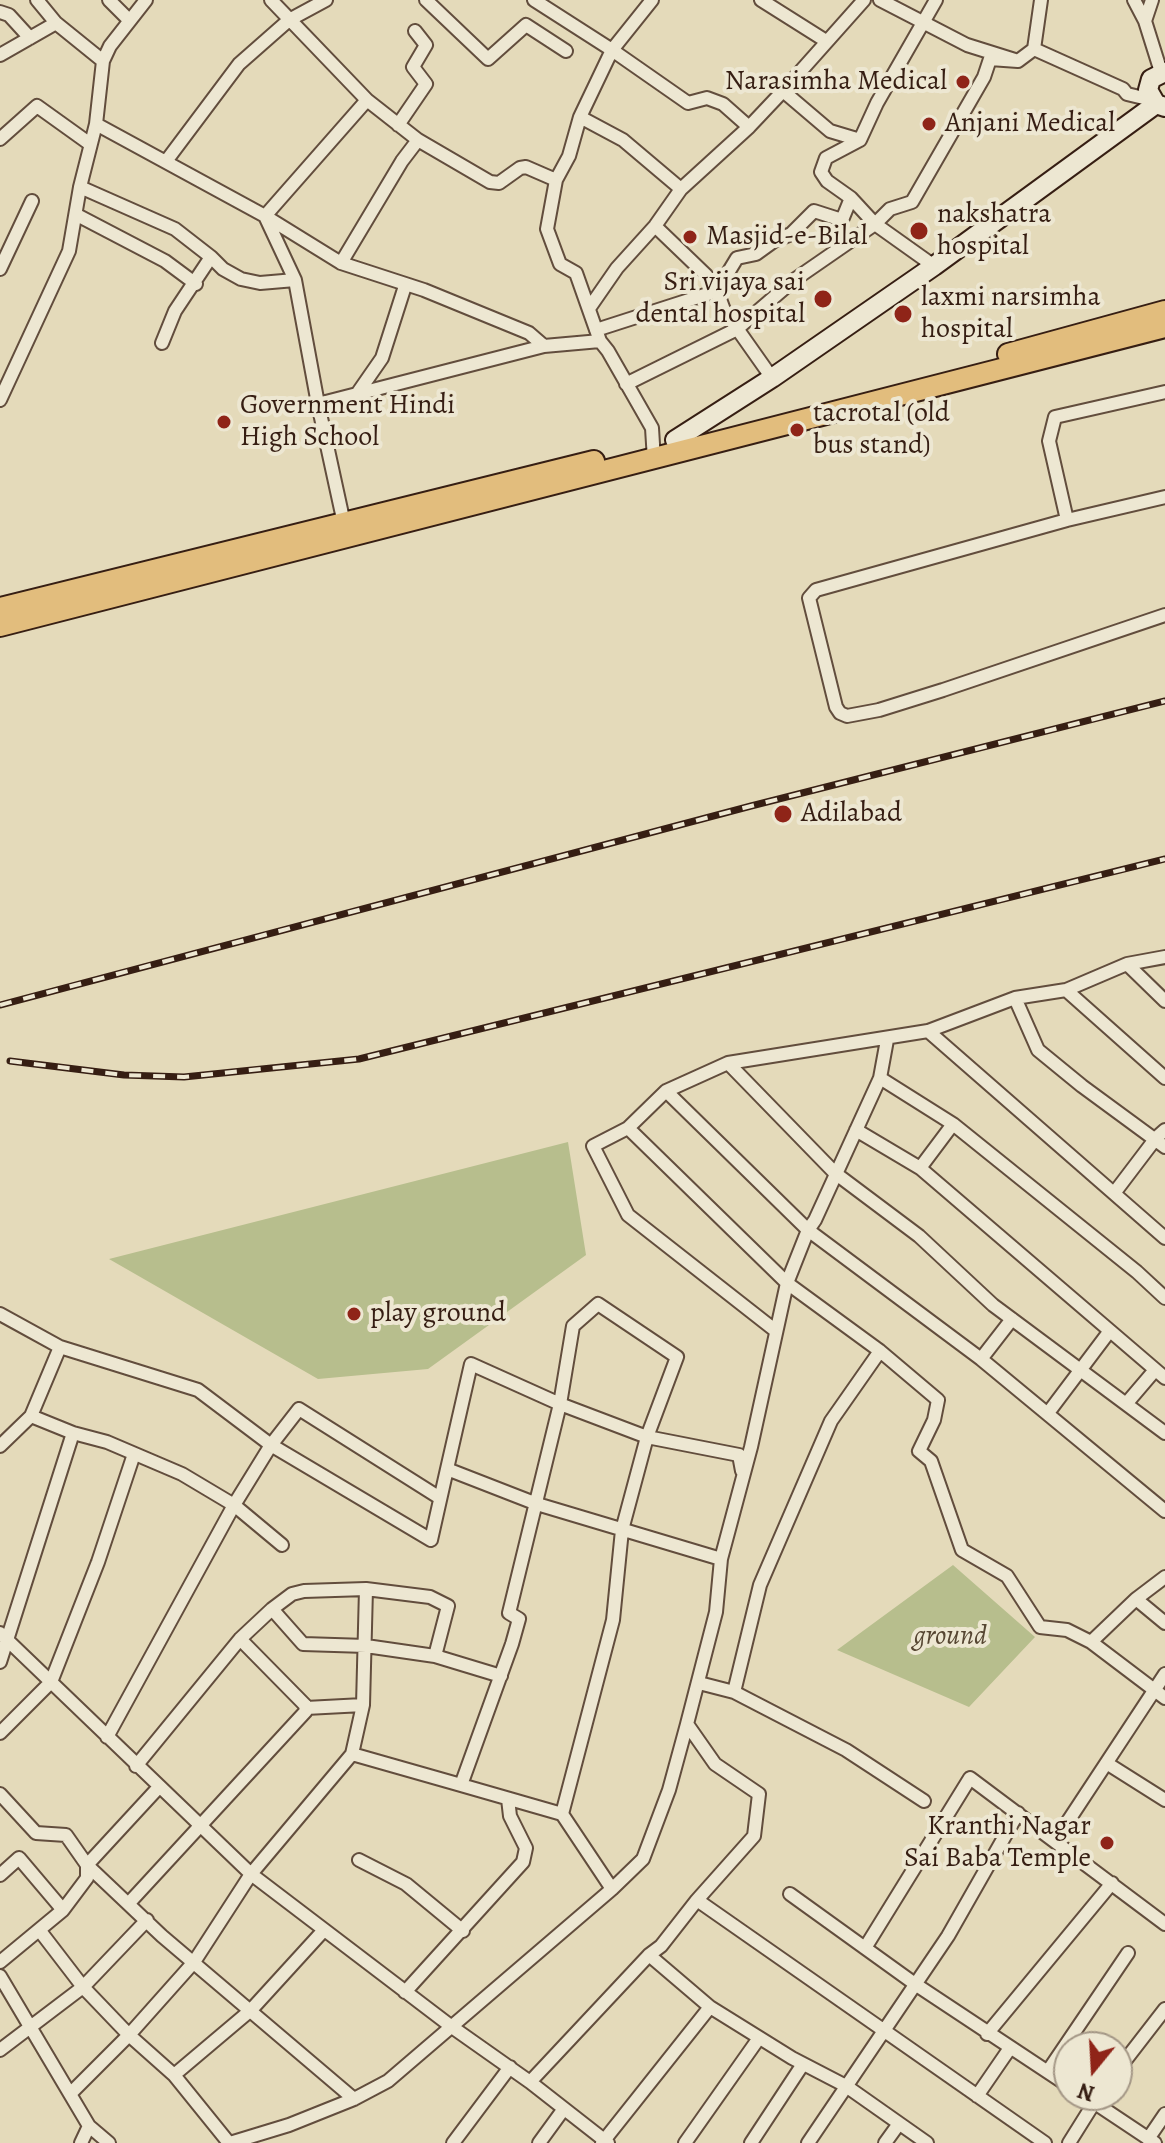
<!DOCTYPE html>
<html>
<head>
<meta charset="utf-8">
<style>
  body { margin:0 }
  #map { position:relative; width:1165px; height:2143px; overflow:hidden; background:#e4daba; font-family:Alegreya,serif }
  canvas { display:block }
  .north { position:absolute; left:1053px; top:2031px; width:80px; height:80px; box-sizing:border-box; background:#ede7d2; border:2px solid #a49786; border-radius:50%; rotate:198deg; font-size:22px; font-weight:700; line-height:32px; text-align:center; color:#361e13 }
  .north::after { content:''; display:block; margin:auto; width:28px; height:36px; background:#8f2418; clip-path:polygon(50% 0,100% 100%,50% 72%,0 100%) }
</style>
</head>
<body>
<div id="map">
<canvas width="1165" height="2143"></canvas>
<div class="north">N</div>
</div>
<script>
const context = document.querySelector('canvas').getContext('2d');
context.lineJoin = 'round';
function fill(path, color) {
  context.fillStyle = color;
  context.fill(path, 'evenodd');
}
function poly(rows) {
  const path = new Path2D();
  for (const r of rows) {
    path.moveTo(r[0], r[1]);
    for (let i = 2; i < r.length; i += 2) path.lineTo(r[i], r[i + 1]);
  }
  return path;
}
function trace(path, color, width, dash) {
  context.strokeStyle = color;
  context.lineWidth = width;
  context.lineCap = dash ? 'butt' : 'round';
  context.setLineDash(dash || []);
  context.stroke(path);
}
function drawText(font, color, halo, rows, align = 'center') {
  context.font = font + ' Alegreya,serif';
  context.lineWidth = 8;
  context.setLineDash([]);
  context.textBaseline = 'middle';
  context.strokeStyle = halo;
  context.fillStyle = color;
  for (const [text, x, y, turn = 0] of rows) {
    context.save();
    context.translate(x, y);
    context.rotate((+turn || 0) * Math.PI / 180);
    context.textAlign = isNaN(turn) ? turn : align;
    if (halo) context.strokeText(text, 0, 0);
    context.fillText(text, 0, 0);
    context.restore();
  }
}
const green = poly([
  [568,1142,586,1255,428,1369,318,1379,109,1259],
  [953,1565,1035,1637,969,1707,837,1650]
]);
const street = poly([
  [37,0,56,23,103,61],
  [109,0,129,20],
  [271,0,367,100,265,216,295,280,318,404,345,528],
  [426,0,488,59,526,25,566,51],
  [534,0,612,50,688,103,707,98,723,104,749,127,783,91,830,131,860,140,826,158,821,172,827,181,851,198,875,224,934,266],
  [652,0,612,50,580,117,569,156,556,180,547,229,560,264,576,273,600,341,608,351,652,428,654,460],
  [761,0,826,41],
  [880,0,967,45,1018,61,1034,49,1041,0],
  [1134,0,1145,21,1161,72],
  [0,12,9,15,30,38],
  [1145,21,1152,0],
  [1034,49,1123,89,1127,94,1152,100],
  [0,55,56,23],
  [783,91,864,0],
  [367,100,418,140,490,182,499,183,520,168,526,167,556,180],
  [580,117,623,140,681,189],
  [96,124,265,216,341,263,424,290,529,333,544,346],
  [398,125,426,84,413,67,426,45,415,31],
  [0,139,37,106,90,144],
  [860,140,877,103,936,0],
  [167,160,239,64,289,20,326,0],
  [80,187,175,229,211,257,223,269,241,279,260,283,295,280],
  [77,215,165,261,196,284],
  [655,226,706,275,717,291,724,310,772,378],
  [341,263,402,161,418,140],
  [0,269,32,201],
  [590,307,617,268,655,226,681,189,749,127],
  [596,330,717,291,737,258,756,254,774,241,791,234,814,211,842,220,851,198],
  [162,343,175,311,211,257],
  [626,384,737,329,794,280,875,224,890,209,912,202,984,77,990,59,1018,61],
  [357,394,382,358,405,286],
  [0,400,69,251,80,187,96,124,103,61,110,46,146,0],
  [318,404,544,346,600,341],
  [1165,497,1067,520,816,590,809,598,836,707,840,713,847,716,879,710,943,690,1165,615],
  [1067,520,1049,441,1055,417,1165,392],
  [1127,964,1165,1001],
  [1066,990,1165,1078],
  [1015,998,1038,1050,1082,1086,1165,1147],
  [928,1031,1165,1238],
  [728,1063,835,1173,919,1236,993,1305,1165,1433],
  [880,1078,953,1124,1137,1272,1165,1298],
  [666,1091,808,1230,981,1359,1165,1511],
  [628,1128,787,1283,880,1351,938,1400,934,1420,919,1451,931,1461,962,1550,1007,1576,1040,1627,1067,1630,1091,1642,1165,1698],
  [856,1130,920,1168,1165,1378],
  [920,1168,953,1124],
  [1115,1192,1156,1138,1165,1130],
  [0,1314,60,1347,198,1390,271,1445,431,1540,447,1469],
  [776,1331,628,1215,593,1146,628,1128,666,1091,728,1063,928,1031,1015,998,1066,990,1127,964,1165,957],
  [981,1359,1012,1319],
  [1126,1404,1155,1370],
  [1048,1413,1109,1332],
  [31,1416,60,1347],
  [0,1446,31,1416,73,1433,107,1442,182,1474,234,1505,282,1545],
  [721,1559,537,1504,447,1469,471,1364,560,1404,647,1437,739,1455,742,1471],
  [366,1589,430,1597,448,1606,435,1656],
  [1136,1599,1165,1623],
  [272,1609,303,1644,366,1646,435,1656,501,1676],
  [0,1633,251,1874,452,2027,530,2082,608,2143],
  [1091,1642,1136,1599,1165,1577],
  [0,1662,73,1433],
  [699,1683,734,1692,846,1750,924,1801],
  [734,1692,760,1585,831,1421,880,1351],
  [306,1708,363,1705],
  [0,1733,51,1682,98,1562,134,1454],
  [107,1737,234,1505,271,1445,299,1409,440,1498],
  [352,1754,461,1785,512,1644,519,1619,509,1613,560,1404,573,1326,598,1304,677,1357,647,1437,622,1530,613,1620,562,1814],
  [1108,1764,1165,1800],
  [461,1785,562,1814,612,1889],
  [0,1794,36,1833,66,1835,87,1865,162,1936,354,2099],
  [1055,1841,1165,1674],
  [359,1860,406,1884,463,1931],
  [0,1875,19,1858,63,1910],
  [790,1894,915,1984,1069,2086],
  [697,1900,1045,2143],
  [129,1903,306,1711,305,1705,240,1639],
  [40,1931,83,1987,129,2035,174,2075,229,2143],
  [865,1948,970,1778,1165,1924],
  [649,1955,710,2007,792,2058,846,2086,927,2143],
  [0,1962,63,1910,87,1878,87,1865,159,1787],
  [0,1976,89,2126,109,2143],
  [405,1992,523,1862,526,1848,510,1816,508,1799],
  [987,2034,1112,1883],
  [0,2050,83,1987,147,1920],
  [1048,2071,1128,1953],
  [1117,2071,1165,2009],
  [174,2075,251,2010,324,1930],
  [530,2082,649,1955,661,1946,697,1900,754,1836,759,1794,715,1764,687,1724,716,1612,721,1559,751,1447,787,1283,808,1230,815,1220,880,1078,887,1040],
  [71,2093,129,2035,194,1962,251,1874,352,1754,363,1705,366,1589,304,1591,292,1594,272,1609,240,1639,136,1766],
  [1083,2095,1155,2143],
  [977,2096,1010,2048],
  [1148,2139,1165,2114],
  [81,2143,89,2126],
  [230,2143,289,2125,354,2099,388,2081,612,1889,643,1859,669,1790,687,1724],
  [453,2143,510,2067],
  [539,2143,563,2110],
  [602,2143,710,2007],
  [685,2143,759,2038],
  [751,2143,803,2064],
  [808,2143,948,1936,1018,1813],
  [885,2143,898,2125],
  [1069,2143,1099,2095]
]);
const secondary = poly([
  [1165,72,1151,79,1148,90,1156,104,1165,107],
  [675,440,772,378,934,266,1156,104]
]);
const primary = poly([
  [1008,354,1165,311],
  [0,608,594,461],
  [0,626,1165,327]
]);
const rail = poly([
  [0,1005,751,806,1165,701],
  [10,1061,124,1075,184,1077,359,1059,1165,859]
]);
const markers = [
  [963,82,8,"#8f2418"],
  [929,124,8,"#8f2418"],
  [919,231,10,"#8f2418"],
  [690,237,8,"#8f2418"],
  [823,299,10,"#8f2418"],
  [903,314,10,"#8f2418"],
  [224,422,8,"#8f2418"],
  [797,430,8,"#8f2418"],
  [783,814,10,"#8f2418"],
  [354,1314,8,"#8f2418"],
  [1107,1843,8,"#8f2418"]
];
const poiNames = [
  ["Narasimha Medical",947,82,"right"],
  ["Anjani Medical",945,124],
  ["nakshatra",937,215],
  ["hospital",937,247],
  ["Masjid-e-Bilal",706,237],
  ["Sri vijaya sai",805,283,"right"],
  ["dental hospital",805,315,"right"],
  ["laxmi narsimha",921,298],
  ["hospital",921,330],
  ["Government Hindi",240,406],
  ["High School",240,438],
  ["tacrotal (old",813,414],
  ["bus stand)",813,446],
  ["Adilabad",801,814],
  ["play ground",370,1314],
  ["Kranthi Nagar",1091,1827,"right"],
  ["Sai Baba Temple",1091,1859,"right"]
];
const parkNames = [
  ["ground",950,1637]
];
fill(green, '#b7be8d');
trace(street, '#624d3d', 16);
trace(secondary, '#361e13', 22);
trace(primary, '#361e13', 24);
trace(street, '#ede7d2', 12);
trace(secondary, '#ede7d2', 18);
trace(primary, '#e2bd7d', 20);
trace(rail, '#361e13', 7);
trace(rail, '#ede7d2', 4, [12]);
for (const [x, y, r, color] of markers) {
  const dot = new Path2D();
  dot.arc(x, y, r, 0, 2 * Math.PI);
  context.fillStyle = color;
  context.fill(dot);
  trace(dot, '#ede7d2', 3);
}
drawText('28px', '#361e13', '#ede7d2', poiNames, 'left');
drawText('italic 28px', '#564632', '#ede7d2', parkNames);
</script>
</body>
</html>
